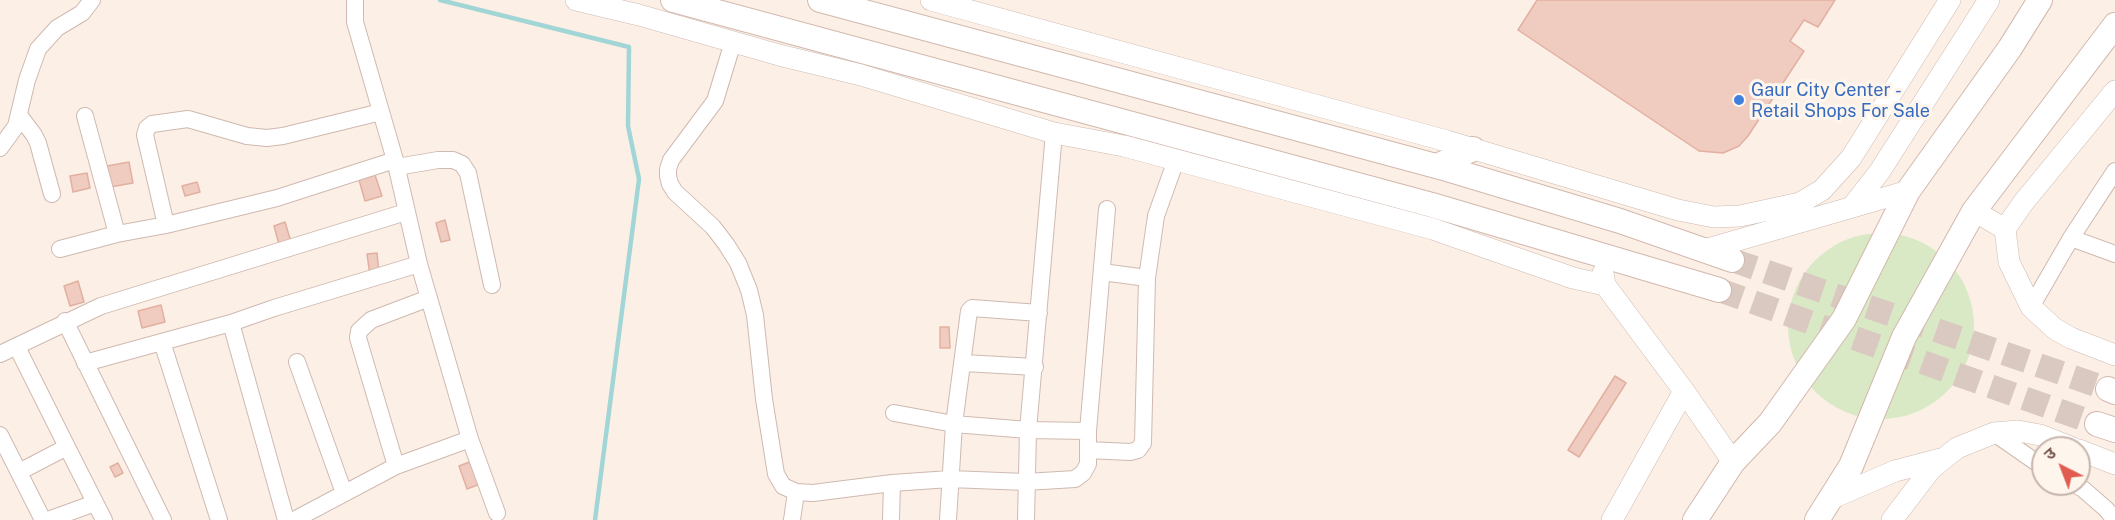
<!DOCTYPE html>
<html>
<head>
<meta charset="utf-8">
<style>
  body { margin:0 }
  #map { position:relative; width:2115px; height:520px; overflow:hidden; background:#fcf0e6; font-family:"Public Sans","Noto Sans Devanagari",sans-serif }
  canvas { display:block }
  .north { position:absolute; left:2031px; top:436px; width:60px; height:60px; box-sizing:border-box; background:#fef5ed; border:2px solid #c7b5ad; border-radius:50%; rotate:318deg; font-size:16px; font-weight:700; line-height:24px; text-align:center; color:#74544c }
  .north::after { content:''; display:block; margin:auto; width:21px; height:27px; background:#e15b50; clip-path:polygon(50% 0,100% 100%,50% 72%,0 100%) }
</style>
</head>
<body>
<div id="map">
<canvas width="2115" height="520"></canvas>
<div class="north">उ</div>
</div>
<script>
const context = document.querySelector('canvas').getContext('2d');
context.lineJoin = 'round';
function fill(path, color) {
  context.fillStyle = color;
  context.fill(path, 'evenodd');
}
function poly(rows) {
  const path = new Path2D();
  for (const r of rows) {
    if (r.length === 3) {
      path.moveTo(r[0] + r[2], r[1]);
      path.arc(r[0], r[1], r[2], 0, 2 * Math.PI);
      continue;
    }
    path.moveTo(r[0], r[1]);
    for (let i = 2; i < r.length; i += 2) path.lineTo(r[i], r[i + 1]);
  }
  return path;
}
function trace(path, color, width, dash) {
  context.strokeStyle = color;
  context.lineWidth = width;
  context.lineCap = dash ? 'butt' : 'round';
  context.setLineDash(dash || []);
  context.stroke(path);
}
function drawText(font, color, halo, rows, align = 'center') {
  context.font = font + ' "Public Sans",sans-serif';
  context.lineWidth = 6;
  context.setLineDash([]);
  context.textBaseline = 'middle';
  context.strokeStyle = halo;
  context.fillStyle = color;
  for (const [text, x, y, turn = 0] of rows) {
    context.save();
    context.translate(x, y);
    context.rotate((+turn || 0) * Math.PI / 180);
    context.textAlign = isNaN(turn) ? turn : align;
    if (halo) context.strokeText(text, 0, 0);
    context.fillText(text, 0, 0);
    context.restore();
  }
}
const green = poly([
  [1881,326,93]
]);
const stream = poly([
  [440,0,629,47,628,126,639,179,595,520]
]);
const building = poly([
  [1537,0,1835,0,1818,27,1804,20,1790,41,1804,51,1748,136,1739,146,1723,153,1699,151,1518,30,1537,0],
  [129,162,133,183,110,187,107,166,129,162],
  [87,173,90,188,73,192,70,176,87,173],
  [375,175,382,196,365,201,359,180,375,175],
  [197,182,200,192,185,196,182,186,197,182],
  [445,220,450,240,441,242,436,223,445,220],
  [285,222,292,245,280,248,274,226,285,222],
  [377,253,379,274,370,276,367,254,377,253],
  [78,281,84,302,70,306,64,286,78,281],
  [161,305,165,322,142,328,138,311,161,305],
  [940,327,949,327,950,348,940,348,940,327],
  [1615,376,1626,383,1579,457,1568,450,1615,376],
  [472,461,480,484,467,489,459,466,472,461],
  [118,463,123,473,115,477,110,467,118,463]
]);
const secondaryTunnel = poly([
  [1732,260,2108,389],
  [1719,290,2097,424]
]);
const minor = poly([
  [355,0,355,22,395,160,419,264,470,439,497,513],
  [733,42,715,101,671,160,668,169,668,176,670,184,675,192,713,227,726,244,738,263,749,290,755,315,764,399,776,474,783,486,796,492,813,493,892,483,950,479,1026,482,1075,479,1083,473,1088,464,1088,431,1107,209],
  [19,115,34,135,38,143,52,194],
  [85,116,117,234],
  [0,148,16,126,27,80,38,49,57,28,82,13,92,0],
  [397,167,438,160,453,160,462,164,468,173,492,285],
  [166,225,145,135,147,128,152,124,188,119,247,136,267,138,283,136,381,112],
  [2071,238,2115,254],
  [60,249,117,234,166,225,277,198,395,160],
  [1102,272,1147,278],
  [2031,307,2071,238,2115,171],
  [65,321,163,520],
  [231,323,286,520],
  [162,342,219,520],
  [17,347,67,447,19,472],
  [0,354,101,306,406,212],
  [297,362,344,493],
  [85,363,231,323,274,308,419,264],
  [964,363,1035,367],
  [894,413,954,424,1028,430,1088,431],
  [1994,433,2043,467],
  [0,435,43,520],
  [67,447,104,520],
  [1088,450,1130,452,1138,450,1143,443,1147,278,1156,216,1176,160],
  [396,466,358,338,359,331,371,320,429,298],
  [2074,484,2083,489,2106,509,2115,520],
  [48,520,95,503],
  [294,520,396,466,470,439],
  [792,520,796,492],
  [891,520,892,483],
  [948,520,954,424,969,311,972,308,1039,313],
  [1026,520,1028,430,1054,133]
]);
const tertiary = poly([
  [576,0,639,15,779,55,861,75,1054,133,1124,146,1433,229,1573,278,1605,285],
  [931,0,1447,141,1678,210,1714,217,1740,216,1800,203,1822,190,1851,158,1950,0],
  [2115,91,2023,203,2005,229,2009,262,2031,307,2055,329,2071,338,2115,355],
  [1852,207,1880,171,1989,0],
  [1974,211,2005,229],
  [1704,250,1908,191],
  [1603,273,1605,285,1684,391,1733,462],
  [2079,450,2115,464],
  [1830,499,1895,471,1941,459],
  [1612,520,1684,391],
  [1892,520,1931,469,1957,448,1994,433,2018,431,2040,435,2073,448]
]);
const secondary = poly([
  [673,0,1432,205,1719,290],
  [820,0,1447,169,1620,221,1732,260],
  [1437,166,1473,149],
  [2108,389,2115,392],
  [2097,424,2115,430],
  [1695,520,1733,462,1770,423,1844,319,1908,191,2010,48,2040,0],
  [1817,520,1851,466,1904,337,1974,211,2115,25]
]);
const markers = [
  [1739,100,6,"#3f7fe0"]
];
const shopNames = [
  ["Gaur City Center -",1751,90],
  ["Retail Shops For Sale",1751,111]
];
fill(green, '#d9e9c5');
trace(stream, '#a2d6d6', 4.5);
fill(building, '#f0cbbf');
trace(building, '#e2b0a0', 1.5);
trace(secondaryTunnel, '#dac9c0', 24, [24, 12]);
trace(minor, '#cfb9b0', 18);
trace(tertiary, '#cfb9b0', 22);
trace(secondary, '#d2b8ad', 26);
trace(minor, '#fff', 16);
trace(tertiary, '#fff', 21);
trace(secondary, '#fff', 24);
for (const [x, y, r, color] of markers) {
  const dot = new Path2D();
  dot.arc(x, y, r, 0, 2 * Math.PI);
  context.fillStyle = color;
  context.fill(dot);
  trace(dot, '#fef5ed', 2);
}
drawText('18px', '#366cbe', '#fef5ed', shopNames, 'left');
</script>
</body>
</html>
